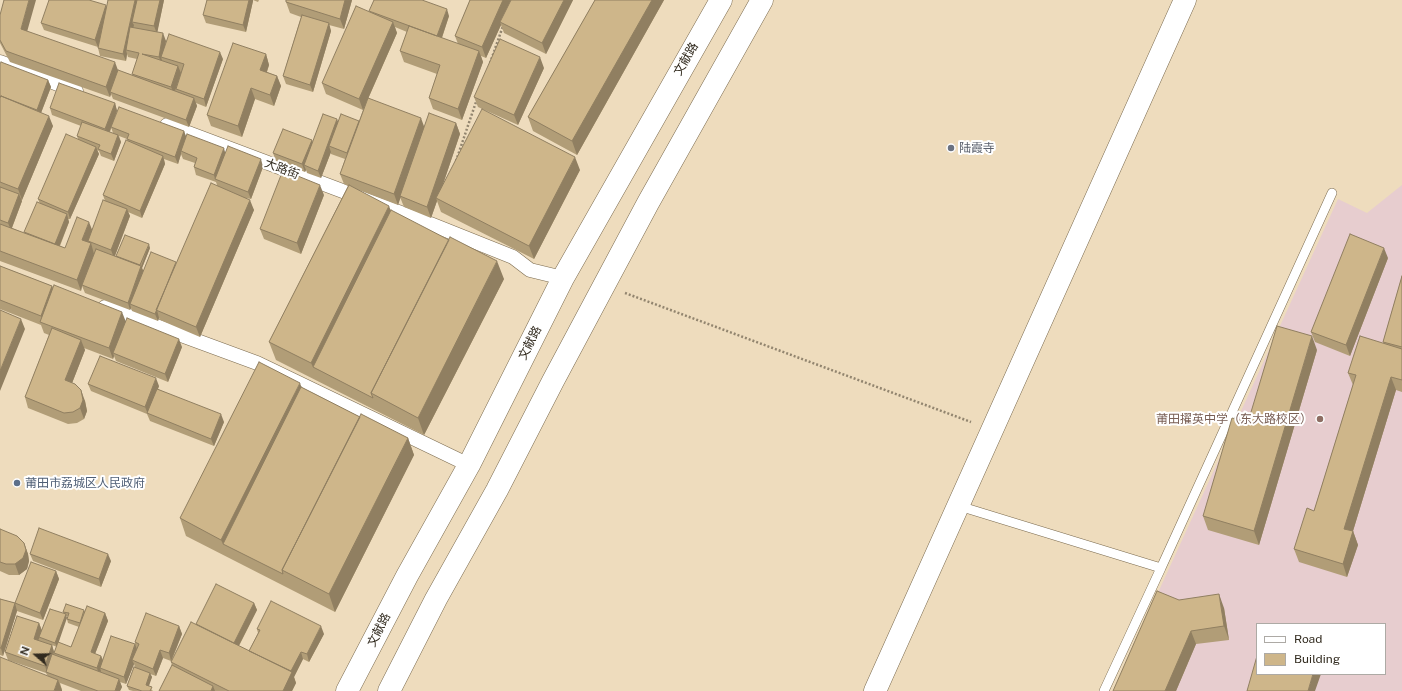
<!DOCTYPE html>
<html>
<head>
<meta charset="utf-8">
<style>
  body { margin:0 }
  #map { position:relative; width:1402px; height:691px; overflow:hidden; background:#eedcbd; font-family:"Public Sans",sans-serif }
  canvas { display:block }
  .legend { position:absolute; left:1256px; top:623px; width:130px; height:52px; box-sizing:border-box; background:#fff; border:1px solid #adaaa5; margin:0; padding:5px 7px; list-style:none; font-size:12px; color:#322b1f }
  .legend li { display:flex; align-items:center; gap:8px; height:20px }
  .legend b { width:20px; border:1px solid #adaaa5 }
  .north { position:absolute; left:16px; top:635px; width:40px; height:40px; -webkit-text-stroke:3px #fff; paint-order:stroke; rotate:290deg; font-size:11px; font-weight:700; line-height:16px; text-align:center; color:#322b1f }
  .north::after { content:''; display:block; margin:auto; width:14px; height:18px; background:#322b1f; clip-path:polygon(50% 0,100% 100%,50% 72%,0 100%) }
</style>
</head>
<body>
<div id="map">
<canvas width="1402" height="691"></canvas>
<ul class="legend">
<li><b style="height:5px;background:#fff"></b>Road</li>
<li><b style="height:11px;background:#ceb68a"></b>Building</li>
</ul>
<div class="north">N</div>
</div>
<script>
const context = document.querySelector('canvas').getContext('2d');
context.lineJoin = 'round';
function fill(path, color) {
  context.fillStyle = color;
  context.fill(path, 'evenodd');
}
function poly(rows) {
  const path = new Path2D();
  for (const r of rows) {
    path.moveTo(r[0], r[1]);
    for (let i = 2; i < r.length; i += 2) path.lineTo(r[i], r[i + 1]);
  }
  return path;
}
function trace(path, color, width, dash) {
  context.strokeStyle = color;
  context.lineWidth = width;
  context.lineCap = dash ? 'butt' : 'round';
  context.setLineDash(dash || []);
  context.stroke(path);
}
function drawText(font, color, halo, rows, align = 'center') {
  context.font = font + ' "Public Sans","Noto Sans SC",sans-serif';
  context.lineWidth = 4;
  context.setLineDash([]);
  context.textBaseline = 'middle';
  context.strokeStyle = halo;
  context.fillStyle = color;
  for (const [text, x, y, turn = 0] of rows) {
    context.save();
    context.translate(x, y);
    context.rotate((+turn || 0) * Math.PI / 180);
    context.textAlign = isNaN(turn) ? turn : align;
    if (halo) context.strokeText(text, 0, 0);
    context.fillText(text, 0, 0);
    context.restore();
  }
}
const education = poly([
  [1402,185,1402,691,1113,691,1338,199,1367,213],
  [1257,624,1385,624,1385,674,1257,674]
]);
const path = poly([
  [490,63,503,26],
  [456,161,477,99],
  [625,293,971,422]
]);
const service = poly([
  [959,506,1161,568,1332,193],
  [1104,691,1161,568]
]);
const pedestrian = poly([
  [0,62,76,91],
  [167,125,433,225,513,257,530,270,563,278],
  [105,307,257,363,469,465]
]);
const tertiary = poly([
  [875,691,1185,0]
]);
const secondary = poly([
  [347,691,407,576,469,465,563,278,721,0],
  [389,691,436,599,497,490,553,381,648,203,762,0]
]);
const wall = poly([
  [164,0,157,32,166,41,165,45,223,59,206,107,196,103,197,106,189,127,113,99,111,94,110,97,10,62,0,43,0,15,27,31,118,71,133,75,132,74,137,59,128,57,127,54,126,61,100,56,98,48,98,47,44,30,41,23,107,7],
  [249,0,259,0,258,2,253,0,253,1,246,32,206,23,203,15],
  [286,0,352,0,344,29,329,25,331,31,313,92,286,84,283,76,301,17,290,13,286,2],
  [470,0,573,0,546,54,504,33,501,25,486,58,481,56,483,62,462,120,433,109,429,98,437,74,404,62,400,51,407,32,395,27,397,33,368,99,424,127,456,123,460,134,442,187,580,170,534,259,441,212,437,201,431,218,404,207,400,197,398,205,356,189,504,279,424,435,276,360,269,342,348,186,344,184,340,174,345,159,331,154,331,152,321,178,307,173,306,170,305,172,276,161,273,153,312,140,313,143,338,121,359,121,363,110,326,94,322,83,370,12,449,16,442,38,458,44,455,36],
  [595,0,664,0,577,155,533,131,528,117],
  [266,54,269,65,267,72,277,76,281,86,274,106,255,99,242,137,211,126,207,115],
  [0,64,48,80,51,87,41,113,53,126,22,200,21,200,22,201,12,228,24,233,40,204,38,199,78,139,77,136,81,126,52,115,50,108,115,103,117,111,110,132,113,133,111,127,184,131,186,137,225,153,263,167,251,199,246,198,254,210,200,337,160,320,159,318,158,321,132,311,131,308,130,310,85,293,82,286,81,291,0,261],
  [119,136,127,139,128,141,103,195,105,201,92,230,65,248,60,246,69,222,68,219,70,219,99,154,97,150,99,151,101,156,114,161,121,142],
  [181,154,183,159,195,163,194,167,196,175,216,182,217,185,176,264,143,270,142,268,150,248,116,256,115,256,130,216,128,212,142,218,165,164,164,159,178,164],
  [544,68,518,125,478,107,474,97],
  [324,195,301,254,264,239,260,229],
  [1388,258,1350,356,1315,342,1311,332],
  [0,266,52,286,53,288,182,347,168,382,116,361,114,356,113,359,84,348,85,350,72,383,85,401,87,411,84,419,77,423,68,424,28,408,25,397,49,335,44,333,41,325,0,309],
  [1402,276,1402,392,1396,390,1353,531,1358,545,1347,577,1299,562,1294,549,1314,511,1353,385,1348,373,1384,344,1383,342],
  [1317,350,1259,545,1208,530,1203,516],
  [88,384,159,386,158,389,224,422,214,446,150,421,147,414,91,391],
  [301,387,360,417,408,438,414,455,335,612,186,536,180,518],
  [0,529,24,543,28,554,29,561,27,569,19,575,9,575,0,571],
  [30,554,111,561,101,587,33,561],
  [56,571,59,579,43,620,17,611,3,656,0,655,0,599,15,603],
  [1179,600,1224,608,1229,640,1196,644,1176,691,1113,691],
  [254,603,257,610,239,646,249,651,258,633,257,629,324,634,309,662,303,659,294,677,296,683,292,691,159,691,172,665,171,662,171,661,163,658,156,676,150,674,152,677,148,686,153,691,133,691,129,690,127,686,135,667,134,664,126,684,120,682,122,687,120,691,81,691,60,683,62,690,47,675,46,673,8,660,5,652,39,623,42,631,64,614,63,612,85,611,105,613,108,621,95,654,101,656,103,660,135,644,135,642,179,626,182,634,172,660,196,624],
  [66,616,68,616,67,619,68,623,79,627,71,647,57,647],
  [52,645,57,647,54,652]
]);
const shadedWall = poly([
  [29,0,36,0,25,39,21,29],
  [135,0,139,0,132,22,134,25,128,50,126,50,127,54,126,61,123,54],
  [160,0,164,0,157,34,154,26],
  [249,0,253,0,253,1,246,32,243,25],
  [345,0,352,0,344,29,340,19],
  [503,0,511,0,500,22,501,25,486,58,482,47],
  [564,0,573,0,546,54,542,43],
  [652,0,664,0,577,155,572,141],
  [106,5,109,13,98,47,95,40],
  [447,9,449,16,440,43,437,36],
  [393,22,397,33,363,110,359,99],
  [329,23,331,31,313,92,310,85],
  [163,33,166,41,163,57,161,57,162,60,161,64,159,57],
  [479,51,483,62,462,120,458,109],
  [220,52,223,59,206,107,204,99],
  [266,54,269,65,264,80,260,70],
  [540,57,544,68,518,125,514,115],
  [115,62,119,73,110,92,111,94,110,97,106,87],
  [178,66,181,73,174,94,171,87],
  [277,76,281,86,274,106,270,95],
  [48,80,51,87,39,118,37,110],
  [251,88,255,99,242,137,238,126],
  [194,98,197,106,189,127,186,120],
  [115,103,117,111,108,136,105,129],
  [49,116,53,126,22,200,18,189],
  [421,118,425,129,398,205,394,194],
  [337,119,340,126,329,146,331,152,321,178,318,171],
  [456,123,460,134,438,199,436,198,437,201,431,218,427,207],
  [184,131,187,139,181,151,181,154,178,164,175,157],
  [118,135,121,142,114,161,111,154],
  [312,140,314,148,304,165,306,170,305,172,302,164],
  [96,147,99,154,70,219,68,212],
  [224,148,226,156,215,179,214,175],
  [163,156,165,164,142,218,140,211],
  [575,157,580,170,534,259,529,246],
  [261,159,263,167,251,199,248,192],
  [320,185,324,195,301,254,297,243],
  [19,194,22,201,11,230,8,223],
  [250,200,254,210,200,337,196,327],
  [389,206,396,224,313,367,311,363],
  [127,209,130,216,114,258,111,250],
  [67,214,69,222,57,252,54,245],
  [89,222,93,232,88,241,89,244,82,240],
  [91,243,94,254,82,285,82,286,81,291,77,280],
  [149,244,150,248,142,268,144,273,130,304,131,308,130,310,128,303],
  [1384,248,1388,258,1350,356,1346,345],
  [497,261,504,279,424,435,418,418],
  [52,286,56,297,44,324,41,316],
  [157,310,159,318,158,321,155,314],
  [122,312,126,322,113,353,114,356,113,359,109,348],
  [21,319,25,329,0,391,0,371],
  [1312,336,1317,350,1259,545,1254,531],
  [179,339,182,347,168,382,165,374],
  [81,340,85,350,69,391,65,380],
  [1391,377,1396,390,1353,531,1358,545,1347,577,1343,564,1344,529],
  [156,378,159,386,148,414,145,407],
  [300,383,306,400,223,544,221,540],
  [81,390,85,401,87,411,84,419,80,408],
  [221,414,224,422,214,446,211,439],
  [408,438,414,455,335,612,329,594],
  [24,543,28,554,29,561,27,569,19,575,15,564],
  [108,554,111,561,101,587,99,579],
  [56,571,59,579,43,620,40,613],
  [1219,594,1224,608,1229,640,1224,626],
  [15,603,17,611,3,656,1,648],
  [254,603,257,610,235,653,233,645],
  [105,613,108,621,93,659,91,652],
  [66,614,67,618,57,647,55,643],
  [39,623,42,631,36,646,34,639],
  [179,626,182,634,171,661,169,653],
  [321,626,324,634,309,662,307,654],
  [1191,631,1196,644,1176,691,1165,691],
  [135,644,138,652,132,660,134,664,126,684,124,677],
  [52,645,54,652,48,672,47,672,45,666],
  [160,650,163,658,156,676,153,669],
  [301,652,303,659,294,677,296,683,292,691,283,691,289,674],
  [101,656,104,663,100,668,101,671,99,676,97,668],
  [150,673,152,677,148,689,146,685],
  [1313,674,1321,674,1315,691,1308,691],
  [119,679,122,687,120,691,115,691],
  [58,680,62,690,62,691,54,691],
  [213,686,215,691,211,691]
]);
const building = poly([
  [4,0,29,0,21,29,115,62,106,87,6,51,0,40,0,15,4,0],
  [49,0,89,0,106,5,95,40,41,23,49,0],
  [108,0,135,0,123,54,98,48,108,0],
  [137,0,160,0,154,26,132,22,137,0],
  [207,0,249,0,243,25,203,15,207,0],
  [286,0,345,0,340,19,286,2,286,0],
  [374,0,422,0,447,9,437,36,369,11,374,0],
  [470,0,503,0,482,47,455,36,470,0],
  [511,0,564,0,542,43,500,22,511,0],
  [595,0,652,0,572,141,528,117,595,0],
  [356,6,393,22,359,99,322,83,356,6],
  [302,15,329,23,310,85,283,76,302,15],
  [409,26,479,51,458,109,429,98,440,65,400,51,409,26],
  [130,27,163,33,159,57,142,54,178,66,171,87,132,74,139,53,126,50,130,27],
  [169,34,220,52,204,99,176,89,184,64,161,57,169,34],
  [500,39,540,57,514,115,474,97,500,39],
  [233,43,266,54,260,70,277,76,270,95,251,88,238,126,207,115,233,43],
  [1,62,48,80,37,110,1,96,0,97,0,64,1,62],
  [118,70,194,98,186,120,110,92,118,70],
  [59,83,115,103,105,129,50,108,59,83],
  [1,96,49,116,18,189,0,182,0,98,1,96],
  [368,98,421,118,394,194,340,174,368,98],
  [119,107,184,131,175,157,127,139,129,134,111,127,119,107],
  [482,109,575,157,529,246,436,198,482,109],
  [429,113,456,123,427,207,400,196,429,113],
  [323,114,337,119,318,171,304,165,323,114],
  [341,114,359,121,347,153,329,146,341,114],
  [82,122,118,135,111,154,98,149,100,145,77,136,82,122],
  [283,129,312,140,302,164,273,153,283,129],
  [66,134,96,147,68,212,38,199,66,134],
  [187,134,224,148,214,175,194,167,197,158,181,151,187,134],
  [126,140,163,156,140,211,103,195,126,140],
  [228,146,261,159,248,192,215,179,228,146],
  [283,170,320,185,297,243,260,229,283,170],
  [211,183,250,200,196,327,156,310,211,183],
  [349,185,389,206,311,363,269,342,349,185],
  [0,187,19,194,8,223,0,220,0,187],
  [103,200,127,209,111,250,88,241,103,200],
  [37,202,67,214,55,244,24,232,37,202],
  [391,210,449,240,371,393,373,398,313,367,391,210],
  [77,217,89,222,82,240,91,243,77,280,0,251,0,224,65,248,77,217],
  [1350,234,1384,248,1346,345,1311,332,1350,234],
  [125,235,149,244,140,265,116,256,125,235],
  [450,237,497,261,418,418,371,393,450,237],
  [96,249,141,266,128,303,82,285,96,249],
  [151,252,176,262,155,314,130,304,151,252],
  [0,266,52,286,41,316,0,300,0,266],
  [1402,276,1402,347,1383,342,1402,276],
  [54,285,122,312,109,348,40,322,54,285],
  [0,310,21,319,0,371,0,310],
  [127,318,179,339,165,374,113,353,127,318],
  [1277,326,1312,336,1254,531,1203,516,1232,418,1248,422,1277,326],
  [52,328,81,340,65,380,75,384,81,390,83,400,80,408,73,412,64,413,25,397,52,328],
  [1360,336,1402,349,1402,380,1391,377,1344,529,1353,531,1343,564,1294,549,1307,508,1314,511,1356,375,1348,373,1360,336],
  [100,356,156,378,145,407,88,384,100,356],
  [259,362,300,383,221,540,180,518,259,362],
  [301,387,360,417,282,570,283,574,223,544,301,387],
  [157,389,221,414,211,439,147,413,157,389],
  [361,414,408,438,329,594,282,570,361,414],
  [39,528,108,554,99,579,30,554,39,528],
  [0,529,17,536,24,543,26,550,23,558,15,564,6,564,0,562,0,529],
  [31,562,56,571,40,613,15,603,31,562],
  [216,584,254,603,234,643,196,624,216,584],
  [1157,591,1179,600,1219,594,1224,626,1191,631,1165,691,1113,691,1157,591],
  [0,599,15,603,1,648,0,648,0,599],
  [271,601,321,626,307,654,301,652,291,671,249,651,260,630,257,629,271,601],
  [66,604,84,610,80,623,67,619,69,613,63,612,66,604],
  [87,606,105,613,91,652,101,656,97,668,54,653,58,642,71,647,87,606],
  [50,609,66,614,55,643,39,637,50,609],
  [146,613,179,626,169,653,160,650,153,669,132,660,139,644,135,642,146,613],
  [17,616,39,623,34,639,52,645,45,666,5,652,17,616],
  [191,622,292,672,283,691,229,691,171,662,191,622],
  [111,636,135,644,124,677,100,668,111,636],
  [52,654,119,679,115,691,98,691,46,672,52,654],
  [1257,656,1257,674,1313,674,1308,691,1247,691,1257,656],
  [0,657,58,680,54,691,0,691,0,657],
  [172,665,213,686,211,691,159,691,172,665],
  [134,667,150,673,146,685,152,687,150,691,142,691,127,686,134,667]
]);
const markers = [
  [951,148,4,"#6b7280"],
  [1320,419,4,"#8d6e63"],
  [17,483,4,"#5c6f8a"]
];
const streetNames = [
  ["文献路",686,59,-60],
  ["大路街",282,169,21],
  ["文献路",530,343,-63],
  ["文献路",379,630,-63]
];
const worshipNames = [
  ["陆霞寺",959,148]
];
const educationNames = [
  ["莆田擢英中学（东大路校区）",1312,419]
];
const serviceNames = [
  ["莆田市荔城区人民政府",25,483]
];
fill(education, '#e7cdcf');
trace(service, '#7b6b4f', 10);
trace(pedestrian, '#7b6b4f', 15);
trace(tertiary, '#7b6b4f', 23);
trace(secondary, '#7b6b4f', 23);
trace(path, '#92856f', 2.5, [2, 2]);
trace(service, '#fff', 9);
trace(pedestrian, '#fff', 14);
trace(tertiary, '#fff', 22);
trace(secondary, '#fff', 22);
fill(wall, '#b19d77');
fill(shadedWall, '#907f61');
fill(building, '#ceb68a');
trace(building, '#907f61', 1);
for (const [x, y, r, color] of markers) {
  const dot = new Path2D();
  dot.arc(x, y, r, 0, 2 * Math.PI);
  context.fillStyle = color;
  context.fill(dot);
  trace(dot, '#fff', 1.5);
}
drawText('12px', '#322b1f', '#fff', streetNames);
drawText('12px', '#5b616d', '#fff', worshipNames, 'left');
drawText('12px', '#785e54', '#fff', educationNames, 'right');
drawText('12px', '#4e5e75', '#fff', serviceNames, 'left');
</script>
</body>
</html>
